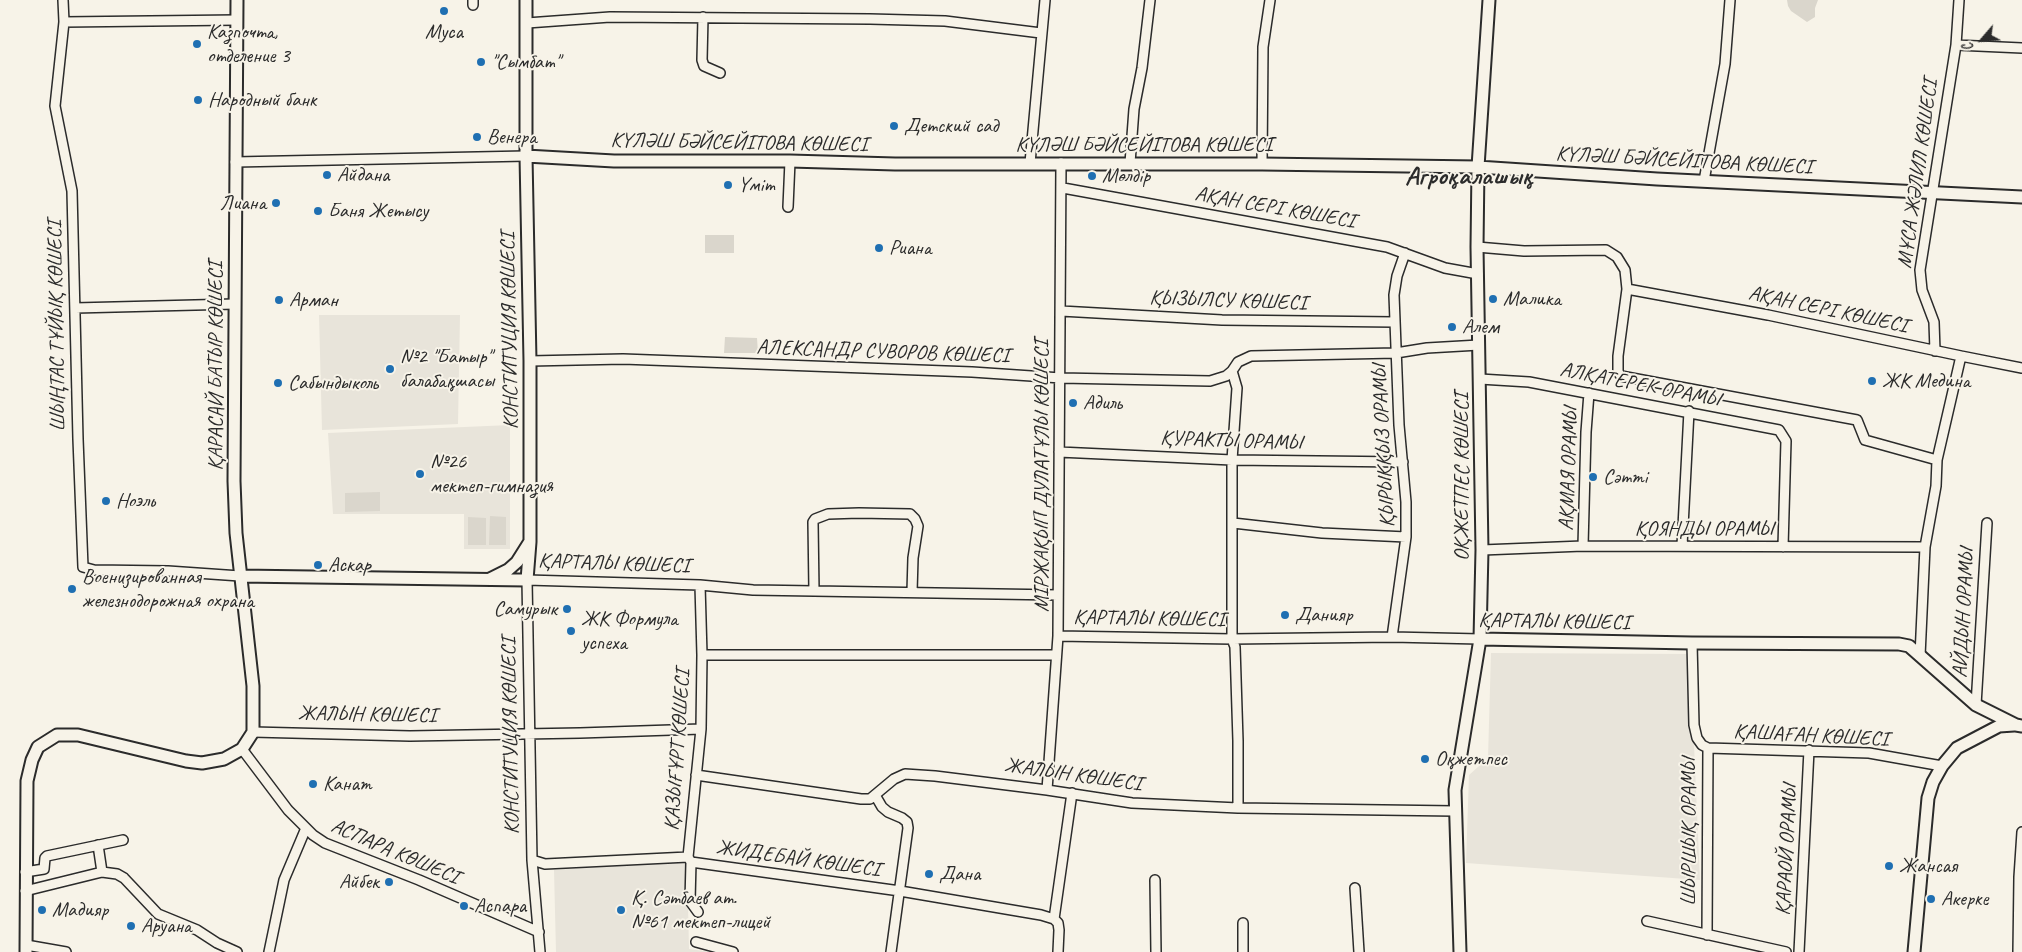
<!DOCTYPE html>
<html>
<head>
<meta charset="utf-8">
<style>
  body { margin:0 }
  #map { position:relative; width:2022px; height:952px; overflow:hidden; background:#f7f3e8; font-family:Caveat,sans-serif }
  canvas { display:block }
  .north { position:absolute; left:1957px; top:15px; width:50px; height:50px; -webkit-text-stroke:4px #f7f3e8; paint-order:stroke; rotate:243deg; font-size:14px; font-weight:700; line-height:20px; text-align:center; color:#2b2b2b }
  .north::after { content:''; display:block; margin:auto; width:18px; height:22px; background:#2b2b2b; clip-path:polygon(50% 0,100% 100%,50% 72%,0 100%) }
</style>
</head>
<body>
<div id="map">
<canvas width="2022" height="952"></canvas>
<div class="north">С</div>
</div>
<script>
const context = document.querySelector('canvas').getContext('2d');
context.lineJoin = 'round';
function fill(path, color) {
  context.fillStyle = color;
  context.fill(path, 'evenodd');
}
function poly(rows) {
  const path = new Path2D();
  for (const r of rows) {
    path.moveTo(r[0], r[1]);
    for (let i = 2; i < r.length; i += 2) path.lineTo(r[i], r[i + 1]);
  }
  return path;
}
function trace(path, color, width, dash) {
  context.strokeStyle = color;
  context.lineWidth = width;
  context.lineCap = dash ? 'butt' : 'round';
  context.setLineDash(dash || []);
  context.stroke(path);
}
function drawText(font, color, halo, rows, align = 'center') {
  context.font = font + ' Caveat,sans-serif';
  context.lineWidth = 4;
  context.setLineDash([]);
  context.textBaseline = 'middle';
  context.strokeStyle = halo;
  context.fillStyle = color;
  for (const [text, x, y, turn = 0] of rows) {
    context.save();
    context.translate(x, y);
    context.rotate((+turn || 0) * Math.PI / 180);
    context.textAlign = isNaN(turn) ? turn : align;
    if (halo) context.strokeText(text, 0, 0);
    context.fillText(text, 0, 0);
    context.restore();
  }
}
const built = poly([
  [319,315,460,315,458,424,322,430],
  [510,425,510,549,464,549,464,514,333,514,328,433],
  [1491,653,1690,654,1700,880,1466,863,1469,775,1488,758],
  [687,860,689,949,712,952,556,952,554,870]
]);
const green = poly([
  [1787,0,1818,0,1815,8,1815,17,1807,22,1791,11,1788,6],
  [705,235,734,235,734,253,705,253],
  [725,337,757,338,758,353,724,353],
  [380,492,380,511,345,512,345,493],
  [490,516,506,517,506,545,489,545],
  [468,517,486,518,486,545,468,545]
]);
const street = poly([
  [63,0,64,22,55,106,72,191,78,439,83,567,94,570,168,571,240,576],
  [473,0,473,5],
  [703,17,702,60,704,66,720,73],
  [64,22,237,20],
  [527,23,610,17,870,19,945,21,1041,33],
  [1956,45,2022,48],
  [235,162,526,156],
  [1030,163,1045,0],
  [1130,163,1134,109,1142,68,1150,0],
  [1262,164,1263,47,1270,0],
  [1704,181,1725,64,1730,0],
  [1063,188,1387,247,1445,268,1478,274],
  [788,207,790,161],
  [1477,247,1524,251,1606,250,1617,257,1625,270,1627,289,1618,356,1618,372,1621,376,1857,420,1865,440,1937,460],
  [1627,289,1768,315,1961,356,2022,368],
  [75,308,235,304],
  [1061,311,1222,320,1394,322],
  [1935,351,1934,322,1922,290,1920,270,1956,45,1959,0],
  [530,361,623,359,972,372,1061,378,1210,381,1226,376,1232,371],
  [1480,379,1529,382,1779,430,1786,441,1783,547],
  [1059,452,1232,460,1403,462],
  [1233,523,1322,533,1406,537],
  [1583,546,1586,432,1589,393],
  [1682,546,1689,411],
  [1482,550,1583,546,1925,547],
  [814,591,813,522,815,519,828,514,859,513,910,514,915,519,918,526,913,558,912,592],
  [1058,636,1232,639,1392,637,1480,639],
  [1392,637,1406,537,1406,502,1399,425,1394,295,1397,276,1405,253],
  [1692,643,1694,725,1697,738,1702,745,1708,748,1707,935],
  [702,655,1056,655],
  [1920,656,1925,547,1936,486,1937,460,1961,356],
  [1976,705,1987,523],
  [253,732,410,736,580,733,701,729],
  [1708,748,1869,753,1942,766],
  [242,749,288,810,313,835,325,843,419,880,539,932],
  [696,775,861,799,870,799,894,779,905,774,935,776,1047,790,1132,803,1238,808,1455,811],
  [1047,790,1058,636,1061,163],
  [875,795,882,807,888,812,902,818,907,822,908,828,891,952],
  [1238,808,1238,741,1235,647,1232,639,1232,460,1237,388,1232,371,1238,362,1251,356,1396,353,1427,348,1479,345],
  [98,845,102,872],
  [688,857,701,729,702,655,700,585],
  [532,860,545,864,688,857,691,862],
  [691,862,900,891,1041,915,1054,919],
  [691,862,690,901,698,912],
  [25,872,44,869,45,858,47,856,123,840],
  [1155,880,1156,952],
  [1355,888,1359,952],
  [25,891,102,872,117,874,124,878,158,914,197,930,217,943,237,952],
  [1647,921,1786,952],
  [696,942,733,952],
  [26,945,66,952],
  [269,952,284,880,306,828],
  [540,952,532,860,527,580,700,585,753,590,1058,595],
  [1058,952,1059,930,1058,923,1054,919,1072,793],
  [1243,952,1243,923],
  [1799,952,1809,750],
  [2018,952,2019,877,2022,832]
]);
const secondary = poly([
  [526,156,614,161,790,161,895,164,1262,164,1478,167,1657,179,2022,197],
  [240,576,527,580,530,542,530,361,526,156,526,0],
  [490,579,508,570,517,562,529,543],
  [1480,639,1692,643,1899,644,1909,646,1976,705,2016,725,2022,726],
  [26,952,27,781,32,760,38,747,57,735,78,735,186,761,202,763,224,759,242,749,253,732,253,686,236,533,234,481,237,0],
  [1460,952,1455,790,1480,639,1482,550,1477,247,1478,167,1489,0],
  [1914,952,1928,798,1933,782,1942,766,1957,748,1999,726,2014,725]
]);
const markers = [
  [444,11,5,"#1f6fb2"],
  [197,44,5,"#1f6fb2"],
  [481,62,5,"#1f6fb2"],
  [198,100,5,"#1f6fb2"],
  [894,126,5,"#1f6fb2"],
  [477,137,5,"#1f6fb2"],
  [327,175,5,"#1f6fb2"],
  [1092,176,5,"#1f6fb2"],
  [728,185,5,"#1f6fb2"],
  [276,203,5,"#1f6fb2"],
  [318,211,5,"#1f6fb2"],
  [879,248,5,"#1f6fb2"],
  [1493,299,5,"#1f6fb2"],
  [279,300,5,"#1f6fb2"],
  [1452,327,5,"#1f6fb2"],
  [390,369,5,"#1f6fb2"],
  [1872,381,5,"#1f6fb2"],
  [278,383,5,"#1f6fb2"],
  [1073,403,5,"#1f6fb2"],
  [420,474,5,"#1f6fb2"],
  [1593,477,5,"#1f6fb2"],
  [106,501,5,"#1f6fb2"],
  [318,565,5,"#1f6fb2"],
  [72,589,5,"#1f6fb2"],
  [567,609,5,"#1f6fb2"],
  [1285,615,5,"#1f6fb2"],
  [571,631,5,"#1f6fb2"],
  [1425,759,5,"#1f6fb2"],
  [313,784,5,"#1f6fb2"],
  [1889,866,5,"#1f6fb2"],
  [929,874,5,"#1f6fb2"],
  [389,882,5,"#1f6fb2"],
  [1931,899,5,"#1f6fb2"],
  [464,906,5,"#1f6fb2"],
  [42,910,5,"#1f6fb2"],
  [621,910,5,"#1f6fb2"],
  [131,926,5,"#1f6fb2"]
];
const poiNames = [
  ["Казпочта,",207,32],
  ["отделение 3",207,56],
  ["Муса",444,32,"center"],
  ["\"Сымбат\"",491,62],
  ["Народный банк",208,100],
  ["Детский сад",904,126],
  ["Венера",487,137],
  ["Айдана",337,175],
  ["Мөлдiр",1102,176],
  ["Үміт",738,185],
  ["Лиана",266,203,"right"],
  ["Баня Жетысу",328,211],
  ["Риана",889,248],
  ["Малика",1503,299],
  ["Арман",289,300],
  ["Алем",1462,327],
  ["№2 \"Батыр\"",400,357],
  ["балабақшасы",400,381],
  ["ЖК Медина",1882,381],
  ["Сабындыколь",288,383],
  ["Адиль",1083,403],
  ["№26",430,462],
  ["мектеп-гимназия",430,486],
  ["Сәттi",1603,477],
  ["Ноэль",116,501],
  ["Аскар",328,565],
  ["Военизированная",82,577],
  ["железнодорожная охрана",82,601],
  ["Самурык",557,609,"right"],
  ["Данияр",1295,615],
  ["ЖК Формула",581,619],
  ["успеха",581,643],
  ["Оқжетпес",1435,759],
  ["Канат",323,784],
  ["Жансая",1899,866],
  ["Дана",939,874],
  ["Айбек",379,882,"right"],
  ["Қ. Сәтбаев ат.",631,898],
  ["№61 мектеп-лицей",631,922],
  ["Акерке",1941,899],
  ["Аспара",474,906],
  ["Мадияр",52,910],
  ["Аруана",141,926]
];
const streetNames = [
  ["КҮЛӘШ БӘЙСЕЙІТОВА КӨШЕСІ",739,143,1],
  ["КҮЛӘШ БӘЙСЕЙІТОВА КӨШЕСІ",1144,145],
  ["КҮЛӘШ БӘЙСЕЙІТОВА КӨШЕСІ",1684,161,3],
  ["МҰСА ЖӘЛИЛ КӨШЕСІ",1918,174,-82],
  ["АҚАН СЕРІ КӨШЕСІ",1275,208,10],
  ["ҚЫЗЫЛСУ КӨШЕСІ",1228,301,2],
  ["АҚАН СЕРІ КӨШЕСІ",1828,310,12],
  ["ШЫҢТАС ТҰЙЫҚ КӨШЕСІ",57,326,-91],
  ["КОНСТИТУЦИЯ КӨШЕСІ",510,331,-91],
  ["АЛЕКСАНДР СУВОРОВ КӨШЕСІ",883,352,2],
  ["ҚАРАСАЙ БАТЫР КӨШЕСІ",216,366,-90],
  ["АЛҚАТЕРЕК ОРАМЫ",1640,385,11],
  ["ҚУРАКТЫ ОРАМЫ",1231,441,2],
  ["ҚЫРЫҚҚЫЗ ОРАМЫ",1384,446,-93],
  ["АҚМАЯ ОРАМЫ",1569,469,-88],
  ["МІРЖАҚЫП ДУЛАТҰЛЫ КӨШЕСІ",1042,476,-90],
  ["ОҚЖЕТПЕС КӨШЕСІ",1462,477,-90],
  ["ҚОЯНДЫ ОРАМЫ",1704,529],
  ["ҚАРТАЛЫ КӨШЕСІ",614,564,2],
  ["АЙДЫН ОРАМЫ",1964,613,-87],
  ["ҚАРТАЛЫ КӨШЕСІ",1149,619,1],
  ["ҚАРТАЛЫ КӨШЕСІ",1554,622,1],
  ["ЖАЛЫН КӨШЕСІ",367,715,1],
  ["КОНСТИТУЦИЯ КӨШЕСІ",511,736,-91],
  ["ҚАШАҒАН КӨШЕСІ",1811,736,3],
  ["ҚАЗЫҒҰРТ КӨШЕСІ",678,750,-86],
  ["ЖАЛЫН КӨШЕСІ",1073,775,8],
  ["ШЫРШЫҚ ОРАМЫ",1689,832,-90],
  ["ҚАРАОЙ ОРАМЫ",1787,850,-87],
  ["АСПАРА КӨШЕСІ",395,852,23],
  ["ЖИДЕБАЙ КӨШЕСІ",798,859,8]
];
const districtNames = [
  ["Агроқалашық",1469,177]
];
fill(built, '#e8e4da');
fill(green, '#dad6cc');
trace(street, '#2b2b2b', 12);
trace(secondary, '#2b2b2b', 15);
trace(street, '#f7f3e8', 9);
trace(secondary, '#f7f3e8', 11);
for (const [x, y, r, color] of markers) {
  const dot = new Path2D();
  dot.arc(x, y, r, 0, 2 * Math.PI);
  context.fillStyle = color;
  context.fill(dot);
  trace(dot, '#f7f3e8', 2);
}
drawText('21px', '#2b2b2b', '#f7f3e8', poiNames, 'left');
drawText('21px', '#2b2b2b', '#f7f3e8', streetNames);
drawText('bold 26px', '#2b2b2b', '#f7f3e8', districtNames);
</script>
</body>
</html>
